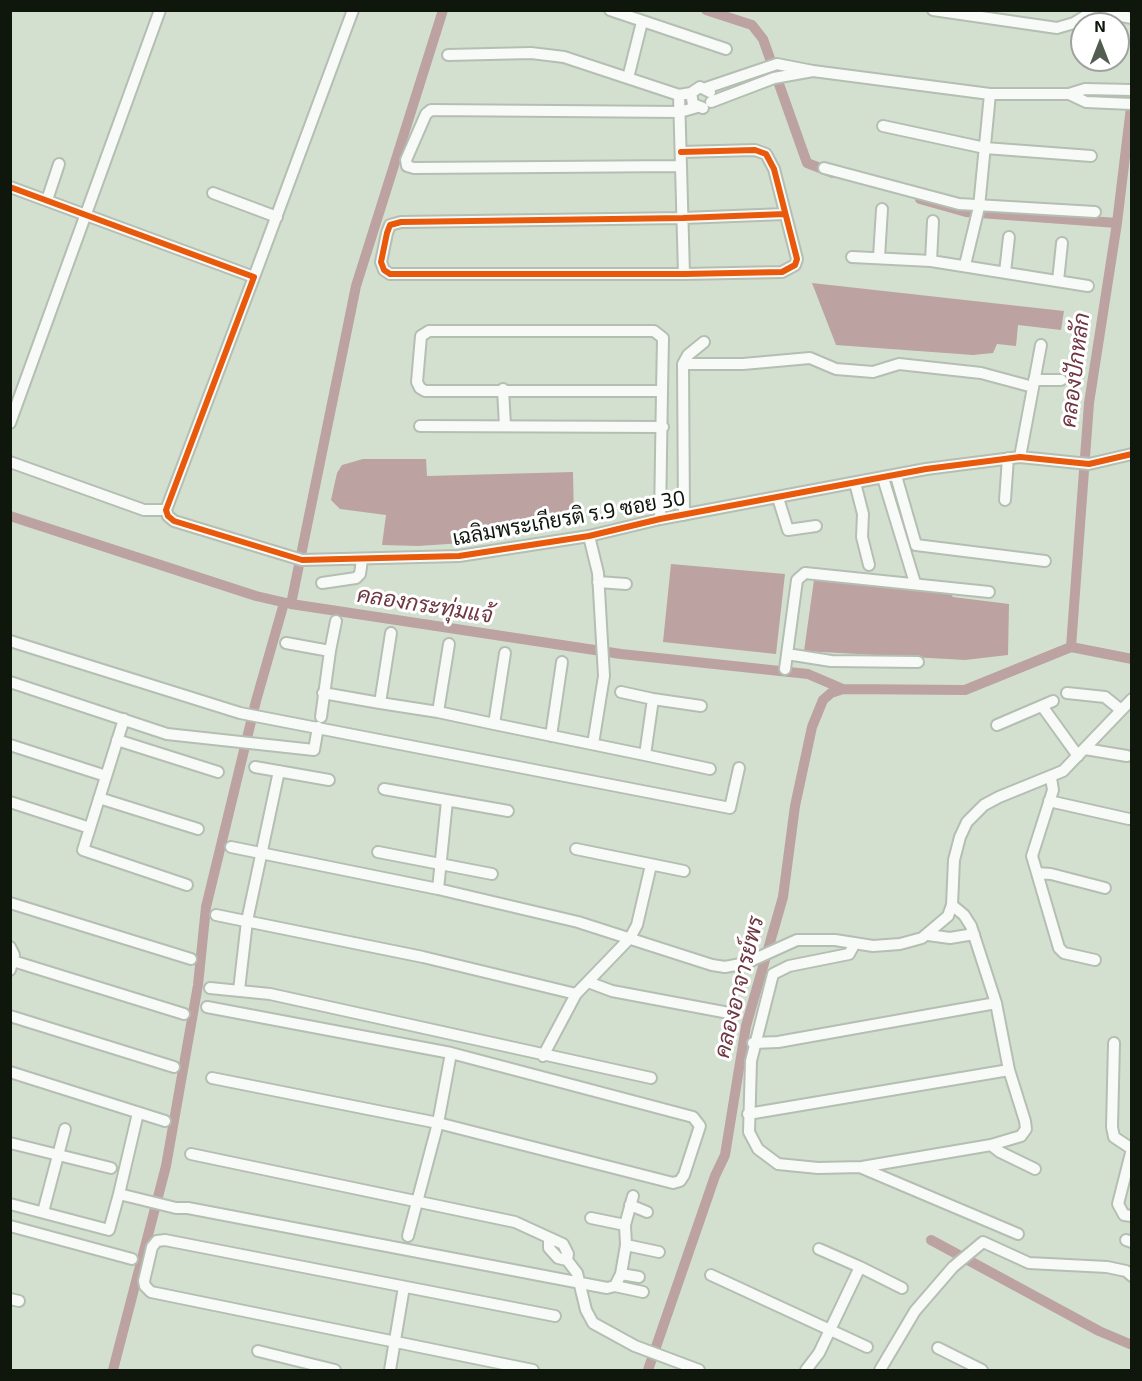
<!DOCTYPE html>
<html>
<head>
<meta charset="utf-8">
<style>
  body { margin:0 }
  #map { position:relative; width:1142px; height:1381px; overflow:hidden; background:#d3e0d0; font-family:"Exo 2",sans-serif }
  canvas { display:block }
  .frame { position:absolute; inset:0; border:12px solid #0f170d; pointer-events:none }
  .north { position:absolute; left:1070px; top:12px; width:60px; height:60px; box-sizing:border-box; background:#fff; border:2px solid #9fa29e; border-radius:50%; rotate:0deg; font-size:16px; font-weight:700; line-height:24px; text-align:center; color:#0f170d }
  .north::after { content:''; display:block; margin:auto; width:21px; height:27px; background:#545d51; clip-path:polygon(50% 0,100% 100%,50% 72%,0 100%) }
</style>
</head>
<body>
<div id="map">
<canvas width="1142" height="1381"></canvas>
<div class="frame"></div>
<div class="north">N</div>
</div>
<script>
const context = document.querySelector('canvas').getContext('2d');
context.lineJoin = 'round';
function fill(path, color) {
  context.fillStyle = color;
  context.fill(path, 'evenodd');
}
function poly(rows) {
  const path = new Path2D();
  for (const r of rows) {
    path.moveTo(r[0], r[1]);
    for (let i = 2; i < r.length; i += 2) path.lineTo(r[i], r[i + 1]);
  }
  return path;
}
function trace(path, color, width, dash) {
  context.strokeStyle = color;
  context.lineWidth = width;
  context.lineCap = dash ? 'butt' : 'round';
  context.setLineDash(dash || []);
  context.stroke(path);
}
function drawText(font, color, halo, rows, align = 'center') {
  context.font = font + ' "Exo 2",Sarabun,sans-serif';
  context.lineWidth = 6;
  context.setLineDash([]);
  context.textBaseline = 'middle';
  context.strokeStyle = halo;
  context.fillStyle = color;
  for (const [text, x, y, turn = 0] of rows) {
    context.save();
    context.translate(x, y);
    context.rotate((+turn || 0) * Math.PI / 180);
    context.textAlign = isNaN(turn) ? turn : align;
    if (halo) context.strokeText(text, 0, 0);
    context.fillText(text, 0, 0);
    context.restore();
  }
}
const water = poly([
  [812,283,1064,311,1061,330,1018,325,1016,346,997,344,993,353,973,355,836,345],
  [363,459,426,459,427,476,573,472,574,522,474,536,463,543,418,546,382,545,386,515,340,509,331,500,337,473,342,465],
  [671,564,785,574,776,654,663,642],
  [814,580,950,592,953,597,1009,604,1008,655,965,660,804,651]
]);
const canal = poly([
  [706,10,752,25,763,39,807,163,833,173],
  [920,199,966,212,1117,223],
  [10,516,256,596,291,604,621,654,808,674,843,689],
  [291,604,356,286,443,10],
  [1071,647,1089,403,1117,223,1132,99],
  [931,1240,1099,1331,1132,1345],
  [113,1370,166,1166,198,985,206,907,256,701,284,603],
  [648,1370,715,1176,725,1155,746,1026,783,897,795,806,812,727,823,700,831,693,843,689,965,690,1071,647,1132,659]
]);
const minor = poly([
  [610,10,726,49],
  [933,10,1057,28,1074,23,1095,10],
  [1095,11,1132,18],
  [448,55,531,53,564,57,679,95,684,274],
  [813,71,990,94,1069,94,1085,89,1132,90],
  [628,78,642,22],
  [706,88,777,64,813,71,774,78,711,102],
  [691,93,693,104,703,108],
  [1069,94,1086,102,1132,104],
  [679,95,691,93,700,87,710,92],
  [883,126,985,148,1091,156],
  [681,152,755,150,766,154,774,169,797,259,795,265,782,272,684,274,390,274,384,270,381,262,387,233,390,225,401,222,683,218,785,214],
  [681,166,414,168,407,166,406,160,426,114,431,110,680,112,697,107],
  [824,168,959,204,1095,212],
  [10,187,254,277,166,510,168,516,174,521,302,560,459,556,589,536,660,519,926,469,1020,457,1089,464,1132,454],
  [213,193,277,217],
  [47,200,59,164],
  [852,257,931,261,1088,286],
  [879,257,882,209],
  [931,261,933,221],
  [965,265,979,207,990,94],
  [1005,272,1009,237],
  [254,277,353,10],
  [1058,281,1062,243],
  [429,331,654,331,663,338,662,391,425,391,420,388,417,382,421,336,429,331],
  [683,364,743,364,810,358,836,369,873,372,899,364,981,373,1033,387],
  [1034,380,1061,380],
  [503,389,505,426],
  [10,423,160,10],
  [420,426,663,427],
  [1020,457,1041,345],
  [10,462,144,510,166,510],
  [896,476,916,545,1045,561],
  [883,478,915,583],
  [855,483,863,514,862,537,869,565],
  [778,498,788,530,816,526],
  [1005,500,1008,458],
  [684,515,683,364,688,355,704,342],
  [660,519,662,391],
  [589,536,598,573,604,676,593,744],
  [598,582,626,584],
  [322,583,356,578,360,574,362,560],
  [10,641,240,713,730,808,739,768],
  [286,643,330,651,336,621],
  [787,654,831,661,918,662],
  [785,669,797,580,805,573,989,592],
  [10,682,167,734,314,750,318,727],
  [323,693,380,703,391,633],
  [1067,693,1105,697,1121,710],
  [653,699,701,706],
  [380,703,438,712,449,644],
  [1042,706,1078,756],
  [438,712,494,724,505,653],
  [321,717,330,651],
  [124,719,83,850,187,885],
  [494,724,645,755,653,699,621,692],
  [997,725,1053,701],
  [551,736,562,662],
  [117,740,218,772],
  [10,745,106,776],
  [1085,749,1127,756],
  [645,755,710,769],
  [255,767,329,780],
  [1051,778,1053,790,1032,856,1059,948,1064,953,1095,960],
  [384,789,508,811],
  [99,798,198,829],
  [1049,801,1129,819],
  [10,802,90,828],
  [231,847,438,889,447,801],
  [576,849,684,871],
  [378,852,492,874],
  [1037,873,1051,874,1105,888],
  [438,889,578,922,712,965,725,967,746,963,797,940,835,940,873,946,900,944,922,938,948,916,952,905,954,860,960,837,967,822,984,805,999,797,1063,771,1132,699],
  [10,903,191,959],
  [216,915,423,957,576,994],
  [928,935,950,938,974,934],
  [855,943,849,954,789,966,773,974,751,1061,749,1132,758,1149,778,1164,818,1168,862,1167,991,1145,1021,1136,1026,1129,1025,1121,1009,1070,996,1003,971,926,964,915,952,905],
  [10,947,14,955,10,970],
  [13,961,184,1014],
  [588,982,612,991,729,1013],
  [210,988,270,994,651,1078],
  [239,990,247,921,279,771],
  [207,1007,451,1053,693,1117,700,1126,684,1175,680,1181,673,1183,438,1123,212,1078],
  [10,1016,174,1067],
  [753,1043,778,1042,996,1003],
  [1114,1043,1112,1127,1114,1137,1132,1149],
  [543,1056,576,994,630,938,637,925,651,865],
  [10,1072,165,1121],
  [748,1114,1009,1070],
  [10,1143,111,1168],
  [991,1145,1000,1152,1035,1169],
  [1132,1149,1118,1204,1124,1215,1132,1216],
  [191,1154,515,1222,563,1244,568,1254,567,1260],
  [862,1168,1018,1234],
  [119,1194,138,1113],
  [10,1204,109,1230,119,1194,176,1208,188,1208,607,1288,615,1286,621,1274,626,1245,625,1225,633,1196],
  [630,1205,647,1212],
  [43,1212,65,1129],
  [591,1218,625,1225],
  [10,1226,132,1259],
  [408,1236,438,1123,451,1053],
  [549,1239,549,1248,558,1258,567,1260,577,1273,586,1310,593,1323,635,1346,699,1370],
  [1126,1240,1132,1242],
  [626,1245,659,1252],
  [860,1267,902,1288],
  [621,1274,639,1277],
  [711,1275,867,1347],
  [615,1286,643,1292],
  [10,1299,19,1301],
  [938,1348,982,1370],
  [258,1351,335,1370],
  [390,1370,404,1287],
  [533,1370,151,1292,145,1286,144,1281,152,1247,157,1241,165,1240,555,1316],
  [806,1370,819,1353,860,1267,819,1249],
  [880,1370,915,1311,953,1267,983,1242,1029,1263,1107,1267,1126,1271,1132,1276]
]);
const cycleway = poly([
  [681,152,755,150,766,154,774,169,797,259,795,265,782,272,684,274,390,274,384,270,381,262,387,233,390,225,401,222,683,218,785,214],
  [10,187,254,277,166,510,168,516,174,521,302,560,459,556,589,536,660,519,926,469,1020,457,1089,464,1132,454]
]);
const streetNames = [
  ["เฉลิมพระเกียรติ ร.9 ซอย 30",569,518,-10]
];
const waterNames = [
  ["คลองปักหลัก",1075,370,-83],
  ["คลองกระทุ่มแจ้",425,605,9],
  ["คลองอาจารย์พร",739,987,-76]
];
fill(water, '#bca2a1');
trace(canal, '#bca2a1', 10);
trace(minor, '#b4beb2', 14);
trace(minor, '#f8faf8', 10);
trace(cycleway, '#e8590c', 6);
drawText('21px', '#0f170d', '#fff', streetNames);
drawText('italic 22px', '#6f3641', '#fff', waterNames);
</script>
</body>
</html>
